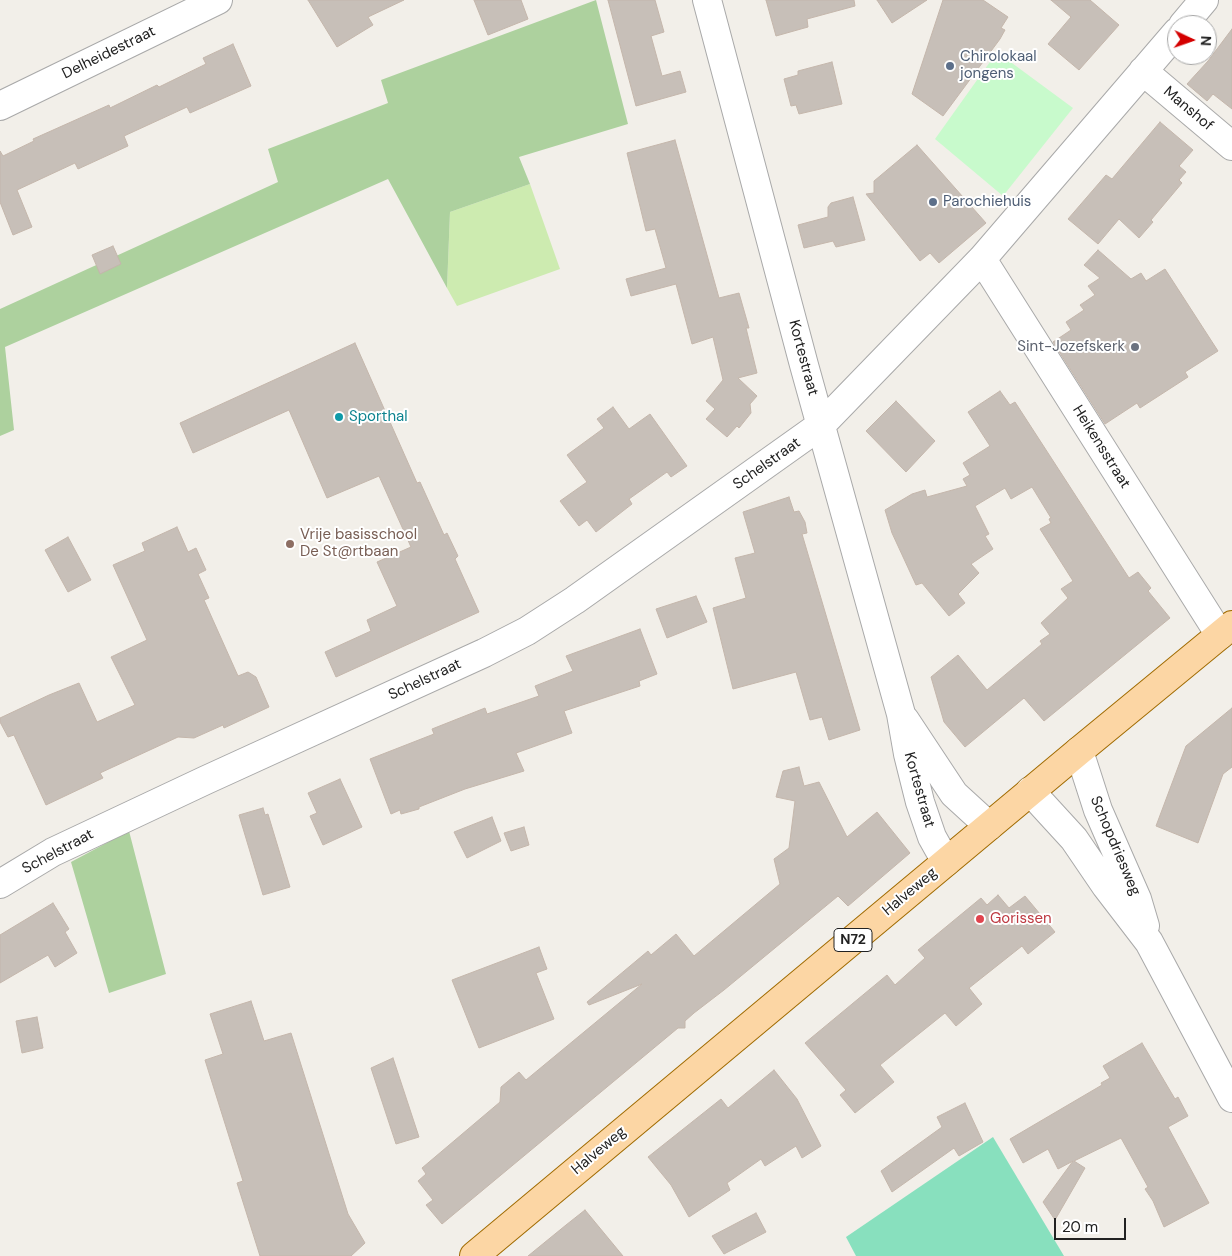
<!DOCTYPE html>
<html>
<head>
<meta charset="utf-8">
<style>
  body { margin:0 }
  #map { position:relative; width:1232px; height:1256px; overflow:hidden; background:#f2efe9; font-family:"DM Sans",sans-serif }
  canvas { display:block }
  .north { position:absolute; left:1167px; top:15px; width:50px; height:50px; box-sizing:border-box; background:#fff; border:1px solid #a7a7a7; border-radius:50%; rotate:93deg; font-size:14px; font-weight:700; line-height:20px; text-align:center; color:#222 }
  .north::after { content:''; display:block; margin:auto; width:18px; height:22px; background:#d40000; clip-path:polygon(50% 0,100% 100%,50% 72%,0 100%) }
  .scale { position:absolute; left:1054px; top:1218px; width:72px; height:22px; box-sizing:border-box; border:2px solid #222; border-top:0; padding-left:6px; font-size:15px; line-height:18px; white-space:nowrap; color:#222; -webkit-text-stroke:4px #fff; paint-order:stroke }
</style>
</head>
<body>
<div id="map">
<canvas width="1232" height="1256"></canvas>
<div class="north">N</div>
<div class="scale">20 m</div>
</div>
<script>
const context = document.querySelector('canvas').getContext('2d');
context.lineJoin = 'round';
function fill(path, color) {
  context.fillStyle = color;
  context.fill(path, 'evenodd');
}
function poly(rows) {
  const path = new Path2D();
  for (const r of rows) {
    path.moveTo(r[0], r[1]);
    for (let i = 2; i < r.length; i += 2) path.lineTo(r[i], r[i + 1]);
  }
  return path;
}
function trace(path, color, width, dash) {
  context.strokeStyle = color;
  context.lineWidth = width;
  context.lineCap = dash ? 'butt' : 'round';
  context.setLineDash(dash || []);
  context.stroke(path);
}
function drawText(font, color, halo, rows, align = 'center') {
  context.font = font + ' "DM Sans",sans-serif';
  context.lineWidth = 4;
  context.setLineDash([]);
  context.textBaseline = 'middle';
  context.strokeStyle = halo;
  context.fillStyle = color;
  for (const [text, x, y, turn = 0] of rows) {
    context.save();
    context.translate(x, y);
    context.rotate((+turn || 0) * Math.PI / 180);
    context.textAlign = isNaN(turn) ? turn : align;
    if (halo) context.strokeText(text, 0, 0);
    context.fillText(text, 0, 0);
    context.restore();
  }
}
const grass = poly([
  [530,184,560,269,457,306,447,288,450,212]
]);
const forest = poly([
  [596,0,628,124,519,157,530,184,450,212,447,288,388,179,5,347,14,430,0,436,0,309,278,182,268,149,388,103,381,80],
  [129,831,166,974,109,993,71,862]
]);
const park = poly([
  [997,52,1073,108,1003,196,935,139]
]);
const pitch = poly([
  [993,1137,1064,1256,856,1256,846,1237]
]);
const building = poly([
  [308,0,404,0,368,17,373,25,337,47,308,0],
  [474,0,521,0,528,19,488,35,474,0],
  [608,0,655,0,664,32,651,36,662,76,680,71,686,92,636,106,608,0],
  [766,0,854,0,855,6,807,19,808,27,776,36,766,0],
  [877,0,927,0,892,23,877,0],
  [943,0,983,0,1008,17,1001,28,1005,30,1000,39,943,116,912,94,943,0],
  [1051,0,1090,0,1119,25,1079,70,1048,44,1071,17,1051,0],
  [1232,29,1232,109,1213,94,1207,101,1187,84,1208,61,1232,29],
  [233,44,251,86,190,113,187,107,124,136,128,146,78,169,75,163,17,190,32,227,13,235,0,202,0,151,3,156,34,141,33,139,109,105,110,108,157,85,159,87,206,64,203,58,233,44],
  [832,62,842,104,799,114,796,105,791,106,784,79,798,75,798,71,832,62],
  [1160,122,1193,150,1179,166,1186,172,1179,180,1182,183,1151,220,1153,222,1139,238,1119,219,1098,244,1068,219,1106,175,1112,179,1160,122],
  [675,140,719,298,739,293,749,328,746,328,757,373,738,378,757,396,750,404,751,413,739,428,737,426,727,437,706,419,715,409,706,401,723,380,713,337,692,344,676,284,631,296,626,279,666,268,655,229,646,231,627,153,675,140],
  [917,145,986,223,939,263,930,253,920,261,866,194,874,193,874,181,917,145],
  [853,197,865,240,836,247,833,241,804,248,798,225,828,217,828,207,831,203,853,197],
  [113,246,121,264,100,274,92,255,113,246],
  [1098,250,1131,279,1141,273,1146,281,1165,269,1218,351,1185,372,1188,377,1140,408,1137,403,1105,424,1053,342,1071,330,1066,322,1084,310,1080,305,1095,295,1088,286,1100,278,1084,265,1098,250],
  [355,343,417,483,420,482,444,535,447,533,458,556,455,559,479,612,336,677,325,652,371,631,367,620,397,606,377,562,411,547,379,476,327,498,289,410,193,453,180,423,355,343],
  [1000,391,1010,405,1015,402,1129,578,1138,572,1151,588,1148,591,1170,618,1044,721,1024,698,965,747,944,722,931,677,958,655,987,690,1042,644,1040,641,1050,634,1041,623,1068,598,1061,589,1073,581,1040,529,1051,523,1049,519,1051,518,1032,487,1011,499,1005,488,975,506,989,534,985,536,993,549,971,564,979,573,958,594,965,603,949,616,922,583,916,585,892,533,885,510,912,494,925,490,927,497,967,486,963,479,970,475,963,463,990,446,968,412,1000,391],
  [896,401,935,441,906,472,866,431,896,401],
  [613,407,629,429,650,414,687,466,671,477,667,472,629,499,632,504,596,532,587,520,579,526,560,501,587,482,567,455,604,428,597,419,613,407],
  [789,497,794,512,799,511,805,522,807,533,802,534,860,730,829,740,822,717,810,720,796,672,733,689,713,608,746,598,735,558,755,553,743,512,789,497],
  [177,527,188,552,196,548,206,570,198,574,209,598,204,600,238,676,248,672,256,677,269,707,224,728,223,725,194,738,178,737,100,773,103,778,46,805,14,735,8,737,0,722,0,718,49,695,79,683,97,722,135,705,111,657,147,640,113,565,145,551,142,543,177,527],
  [68,537,91,580,68,592,45,550,68,537],
  [696,596,707,622,667,638,656,609,696,596],
  [640,629,657,674,639,681,640,686,564,711,572,733,516,753,524,771,465,789,419,807,419,809,401,814,400,810,391,814,370,759,434,734,432,729,485,708,487,714,539,696,535,686,573,671,566,656,640,629],
  [1232,708,1232,767,1223,774,1198,843,1156,826,1186,746,1232,708],
  [799,767,804,786,819,782,847,837,877,812,910,853,848,906,838,896,724,990,694,1013,685,1021,685,1028,678,1028,442,1224,426,1205,433,1200,418,1181,426,1174,422,1168,500,1102,501,1087,519,1072,526,1080,642,984,589,1005,587,1002,648,951,651,955,676,934,694,956,780,884,774,859,789,848,795,801,776,797,783,771,799,767],
  [340,779,362,827,323,845,310,816,317,813,308,793,340,779],
  [263,808,265,815,268,814,290,887,263,895,239,815,263,808],
  [492,817,501,841,467,858,454,832,492,817],
  [524,827,529,845,511,851,504,833,524,827],
  [998,895,1009,908,1025,896,1055,932,1028,954,1022,946,969,988,982,1004,956,1026,945,1013,880,1065,894,1082,855,1113,840,1095,846,1090,805,1043,887,975,895,985,925,958,918,950,981,898,987,905,998,895],
  [53,903,69,929,65,932,77,953,55,967,48,955,0,983,0,935,53,903],
  [539,947,547,969,536,973,554,1019,479,1048,452,980,539,947],
  [251,1001,264,1041,291,1033,348,1214,365,1243,351,1256,260,1256,237,1183,243,1181,205,1060,223,1054,210,1014,251,1001],
  [37,1017,43,1048,22,1053,16,1021,37,1017],
  [1142,1043,1175,1099,1178,1097,1188,1116,1168,1127,1209,1203,1164,1227,1153,1201,1145,1189,1148,1187,1121,1138,1074,1161,1085,1168,1055,1220,1043,1202,1073,1161,1058,1169,1048,1149,1023,1163,1010,1139,1102,1085,1101,1083,1110,1078,1103,1066,1142,1043],
  [393,1058,419,1137,396,1144,371,1068,393,1058],
  [774,1070,797,1099,821,1146,802,1158,796,1146,765,1166,761,1159,727,1183,730,1190,689,1217,671,1185,648,1157,721,1099,728,1108,774,1070],
  [965,1103,983,1142,959,1156,954,1148,892,1192,881,1171,942,1127,937,1117,965,1103],
  [585,1210,623,1256,528,1256,566,1225,585,1210],
  [756,1213,766,1232,724,1254,712,1236,756,1213]
]);
const minor = poly([
  [707,0,804,365,901,714,908,754,920,802,932,837,946,862],
  [1183,25,1204,0],
  [1143,71,1232,146],
  [0,106,218,0],
  [982,259,1220,635],
  [905,720,954,794,989,826],
  [1079,751,1098,810,1137,899,1145,926],
  [1030,791,1074,839,1106,886,1149,942,1232,1098],
  [0,884,53,852,206,780,484,653,527,631,575,600,821,425,982,259,1177,32]
]);
const major = poly([
  [474,1256,1079,751,1232,625]
]);
const markers = [
  [950,66,5,"#5c6f8a"],
  [933,202,5,"#5c6f8a"],
  [1135,347,5,"#6b7280"],
  [339,417,5,"#0f9aa8"],
  [290,544,5,"#8d6e63"],
  [980,919,5,"#e0444e"]
];
const shields = [
  [853,940,38]
];
const shieldNames = [
  ["N72",853,940]
];
const streetNames = [
  ["Delheidestraat",109,53,-26],
  ["Manshof",1188,109,40],
  ["Kortestraat",803,358,75],
  ["Heikensstraat",1101,447,58],
  ["Schelstraat",767,464,-35],
  ["Schelstraat",425,680,-25],
  ["Kortestraat",919,790,74],
  ["Schopdriesweg",1115,846,67],
  ["Schelstraat",58,852,-28],
  ["Halveweg",910,892,-40],
  ["Halveweg",599,1151,-40]
];
const serviceNames = [
  ["Chirolokaal",960,57],
  ["jongens",960,74],
  ["Parochiehuis",943,202]
];
const worshipNames = [
  ["Sint-Jozefskerk",1125,347]
];
const cultureNames = [
  ["Sporthal",349,417]
];
const educationNames = [
  ["Vrije basisschool",300,535],
  ["De St@rtbaan",300,552]
];
const healthNames = [
  ["Gorissen",990,919]
];
fill(grass, '#cdebb0');
fill(forest, '#add19e');
fill(park, '#c8facc');
fill(pitch, '#88e0be');
fill(building, '#c7bfb8');
trace(building, '#c4b6ab', 1);
trace(minor, '#a9a9a9', 30);
trace(major, '#a06b00', 30);
trace(minor, '#fff', 28);
trace(major, '#fcd6a4', 28);
for (const [x, y, r, color] of markers) {
  const dot = new Path2D();
  dot.arc(x, y, r, 0, 2 * Math.PI);
  context.fillStyle = color;
  context.fill(dot);
  trace(dot, '#fff', 2);
}
for (const [x, y, w] of shields) {
  const box = new Path2D();
  box.roundRect(x - w / 2, y - 11.5, w, 23, 4);
  context.fillStyle = '#fff';
  context.fill(box);
  trace(box, '#222', 1);
}
drawText('bold 14px', '#222', null, shieldNames);
drawText('15px', '#222', '#fff', streetNames);
drawText('15px', '#4e5e75', '#fff', serviceNames, 'left');
drawText('15px', '#5b616d', '#fff', worshipNames, 'right');
drawText('15px', '#0d838f', '#fff', cultureNames, 'left');
drawText('15px', '#785e54', '#fff', educationNames, 'left');
drawText('15px', '#be3a42', '#fff', healthNames, 'left');
</script>
</body>
</html>
